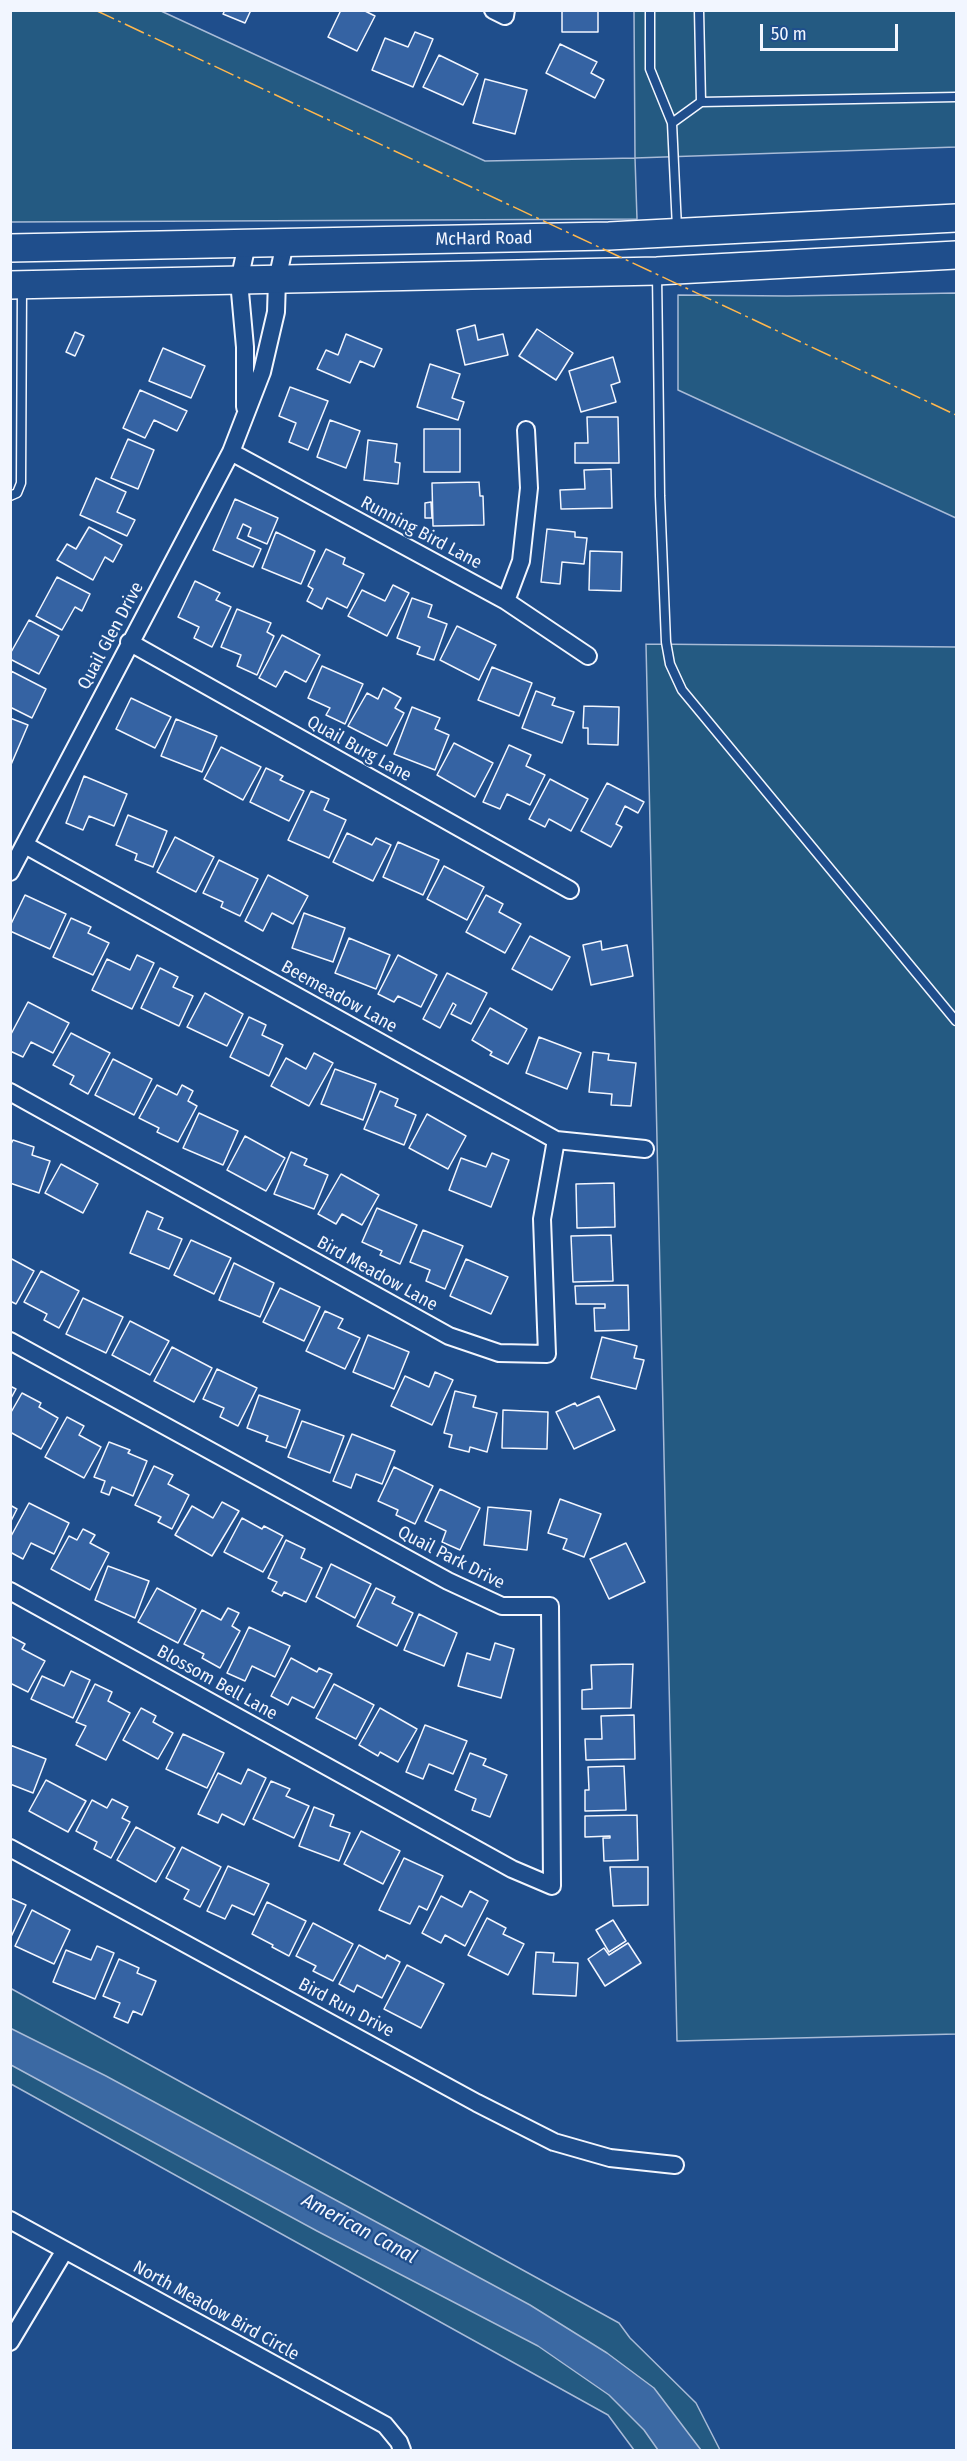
<!DOCTYPE html>
<html>
<head>
<meta charset="utf-8">
<style>
  body { margin:0 }
  #map { position:relative; width:967px; height:2461px; overflow:hidden; background:#1f4e8c; font-family:"Fira Sans Condensed",sans-serif }
  canvas { display:block }
  .frame { position:absolute; inset:0; border:12px solid #f2f6ff; pointer-events:none }
  .scale { position:absolute; left:760px; top:24px; width:138px; height:27px; box-sizing:border-box; border:3px solid #f2f6ff; border-top:0; padding-left:8px; font-size:18px; line-height:21px; white-space:nowrap; color:#f2f6ff; -webkit-text-stroke:4px #1f4e8c; paint-order:stroke }
</style>
</head>
<body>
<div id="map">
<canvas width="967" height="2461"></canvas>
<div class="frame"></div>
<div class="scale">50 m</div>
</div>
<script>
const context = document.querySelector('canvas').getContext('2d');
context.lineJoin = 'round';
function fill(path, color) {
  context.fillStyle = color;
  context.fill(path, 'evenodd');
}
function poly(rows) {
  const path = new Path2D();
  for (const r of rows) {
    path.moveTo(r[0], r[1]);
    for (let i = 2; i < r.length; i += 2) path.lineTo(r[i], r[i + 1]);
  }
  return path;
}
function trace(path, color, width, dash) {
  context.strokeStyle = color;
  context.lineWidth = width;
  context.lineCap = dash ? 'butt' : 'round';
  context.setLineDash(dash || []);
  context.stroke(path);
}
function drawText(font, color, halo, rows, align = 'center') {
  context.font = font + ' "Fira Sans Condensed",sans-serif';
  context.lineWidth = 4.5;
  context.setLineDash([]);
  context.textBaseline = 'middle';
  context.strokeStyle = halo;
  context.fillStyle = color;
  for (const [text, x, y, turn = 0] of rows) {
    context.save();
    context.translate(x, y);
    context.rotate((+turn || 0) * Math.PI / 180);
    context.textAlign = isNaN(turn) ? turn : align;
    if (halo) context.strokeText(text, 0, 0);
    context.fillText(text, 0, 0);
    context.restore();
  }
}
const green = poly([
  [10,11,161,11,485,161,635,158,634,11,956,11,956,147,635,158,637,219,11,222,10,11],
  [956,293,956,518,678,390,678,295,787,296,956,293],
  [646,644,956,647,956,2034,677,2041,646,644],
  [10,1988,619,2323,630,2338,696,2403,720,2450,634,2450,608,2415,11,2084,10,1988]
]);
const water = poly([
  [10,2028,106,2076,530,2305,607,2353,654,2388,701,2450,658,2450,644,2430,609,2395,538,2346,317,2231,11,2065,10,2028]
]);
const building = poly([
  [225,10,251,10,245,23,223,14,225,10],
  [341,10,363,10,375,16,357,51,328,37,341,10],
  [562,10,598,10,598,32,562,32,562,10],
  [415,32,433,39,413,87,372,70,385,38,408,47,415,32],
  [560,44,597,62,591,73,604,80,595,98,546,73,560,44],
  [439,55,478,74,463,105,423,87,439,55],
  [485,79,527,90,515,134,473,123,485,79],
  [475,325,478,340,503,334,508,355,465,365,457,330,475,325],
  [537,329,573,353,556,380,519,356,537,329],
  [75,332,84,336,75,356,66,352,75,332],
  [346,334,382,349,374,367,360,361,350,383,317,369,326,350,338,355,346,334],
  [163,348,205,366,191,398,149,381,163,348],
  [613,357,620,382,611,385,616,402,581,412,569,371,613,357],
  [430,364,460,374,452,398,464,402,458,420,417,407,430,364],
  [290,387,328,401,308,450,289,442,296,423,279,416,290,387],
  [140,390,187,411,177,431,154,420,145,438,123,428,140,390],
  [587,417,618,417,619,463,575,463,575,443,588,443,587,417],
  [330,420,360,431,346,468,317,457,330,420],
  [424,429,460,429,460,472,424,472,424,429],
  [128,439,154,450,138,489,111,478,128,439],
  [368,440,397,444,395,462,400,463,398,484,364,480,368,440],
  [611,469,612,508,561,509,560,490,585,489,584,470,611,469],
  [96,478,126,492,117,512,135,520,127,536,80,515,96,478],
  [479,482,480,496,483,496,484,525,433,526,432,483,479,482],
  [235,499,278,518,267,544,248,536,251,528,243,524,237,538,261,549,253,567,213,550,235,499],
  [431,502,432,518,425,518,425,503,431,502],
  [89,527,122,545,113,562,105,557,93,580,57,560,67,544,76,549,89,527],
  [547,529,575,532,575,537,587,538,584,564,562,562,560,584,541,582,547,529],
  [276,532,315,551,301,584,262,568,276,532],
  [326,549,345,558,343,564,364,574,347,608,327,598,322,609,307,601,313,589,308,586,326,549],
  [590,551,622,552,621,591,589,590,590,551],
  [57,577,90,594,82,611,75,607,62,630,36,616,57,577],
  [195,581,220,593,216,600,231,607,212,647,194,638,199,627,178,617,195,581],
  [393,585,409,593,387,636,348,616,362,590,385,601,393,585],
  [412,598,432,605,428,617,447,624,434,660,417,654,420,647,397,638,412,598],
  [237,609,271,623,267,632,274,636,257,675,237,666,241,655,221,647,237,609],
  [29,620,59,636,39,674,10,659,10,654,29,620],
  [457,626,496,645,479,680,440,660,457,626],
  [282,635,320,655,306,682,285,671,276,687,259,678,282,635],
  [322,666,363,684,345,724,326,715,330,708,308,698,322,666],
  [492,667,532,683,519,716,478,700,492,667],
  [11,671,46,689,32,718,10,707,11,671],
  [383,688,401,698,395,708,404,713,387,746,348,726,367,693,378,699,383,688],
  [536,691,555,698,552,705,574,712,562,743,522,728,536,691],
  [131,698,171,717,155,748,116,729,131,698],
  [584,706,619,707,618,745,588,744,588,728,583,728,584,706],
  [412,707,440,718,435,729,449,735,435,770,394,754,412,707],
  [10,718,28,725,10,767,10,718],
  [176,719,217,736,202,772,161,756,176,719],
  [454,743,493,763,475,797,437,775,454,743],
  [509,745,531,755,526,766,545,775,530,805,507,794,500,809,483,802,509,745],
  [221,747,261,767,243,800,204,779,221,747],
  [266,768,283,776,280,780,304,791,289,821,250,802,266,768],
  [84,776,127,794,114,826,89,816,83,830,66,823,84,776],
  [550,779,588,799,571,831,549,819,545,827,529,819,550,779],
  [607,783,644,802,638,813,625,806,616,824,622,827,611,847,581,831,607,783],
  [311,791,329,799,324,810,346,820,329,858,288,840,311,791],
  [128,815,167,831,153,867,135,860,137,854,116,845,128,815],
  [347,833,372,845,376,838,391,845,373,881,333,862,347,833],
  [175,837,214,857,196,892,157,872,175,837],
  [398,842,439,860,423,895,383,877,398,842],
  [219,860,258,879,240,916,221,907,223,902,203,893,219,860],
  [444,866,484,887,467,920,427,899,444,866],
  [268,875,308,896,293,924,272,913,263,931,245,921,268,875],
  [25,895,66,914,50,949,10,931,10,926,25,895],
  [486,895,503,904,499,912,521,924,505,953,466,932,486,895],
  [304,913,345,928,333,962,292,948,304,913],
  [71,918,91,927,88,933,109,943,93,975,53,957,71,918],
  [530,936,570,957,552,990,512,969,530,936],
  [349,938,390,955,376,989,335,973,349,938],
  [601,941,602,950,627,945,633,976,591,985,583,945,601,941],
  [137,955,154,963,132,1009,92,990,107,959,130,970,137,955],
  [398,955,437,975,421,1007,398,996,394,1002,378,994,398,955],
  [160,968,178,977,173,987,193,996,179,1026,141,1008,160,968],
  [447,973,487,993,471,1024,451,1014,456,1005,453,1003,440,1028,423,1019,447,973],
  [205,993,243,1014,227,1046,187,1027,205,993],
  [28,1002,69,1023,53,1053,31,1042,23,1057,10,1051,10,1036,28,1002],
  [490,1008,527,1029,508,1064,490,1055,492,1052,472,1040,490,1008],
  [249,1017,266,1025,262,1035,283,1045,269,1076,230,1057,249,1017],
  [71,1033,110,1053,88,1094,70,1084,74,1076,53,1065,71,1033],
  [539,1037,581,1053,567,1089,526,1073,539,1037],
  [593,1052,609,1054,608,1060,636,1063,631,1106,611,1105,612,1094,589,1092,593,1052],
  [314,1053,333,1063,309,1106,271,1086,286,1058,306,1069,314,1053],
  [113,1059,152,1079,134,1115,95,1095,113,1059],
  [335,1069,376,1084,363,1120,321,1104,335,1069],
  [157,1085,177,1095,182,1085,193,1091,188,1101,197,1106,178,1142,157,1132,159,1128,139,1118,157,1085],
  [380,1091,398,1099,395,1106,416,1115,404,1145,364,1129,380,1091],
  [199,1113,238,1131,223,1165,183,1148,199,1113],
  [427,1114,466,1136,448,1169,409,1148,427,1114],
  [245,1136,285,1158,266,1191,227,1170,245,1136],
  [13,1140,34,1147,32,1155,50,1161,39,1193,10,1183,10,1146,13,1140],
  [291,1152,307,1159,304,1165,328,1175,314,1209,274,1194,291,1152],
  [492,1153,509,1160,491,1207,449,1190,461,1158,486,1167,492,1153],
  [61,1164,98,1184,83,1213,45,1193,61,1164],
  [341,1174,379,1195,362,1225,342,1214,336,1224,318,1214,341,1174],
  [614,1183,615,1227,577,1228,576,1184,614,1183],
  [377,1208,417,1225,400,1264,380,1255,382,1251,362,1242,377,1208],
  [147,1211,163,1218,158,1229,182,1239,169,1269,130,1253,147,1211],
  [423,1230,463,1246,445,1289,426,1281,430,1270,410,1262,423,1230],
  [611,1235,613,1281,573,1282,571,1236,611,1235],
  [191,1240,231,1258,214,1294,174,1275,191,1240],
  [10,1258,34,1271,16,1304,10,1301,10,1258],
  [466,1259,508,1277,491,1314,450,1296,466,1259],
  [234,1263,274,1283,260,1317,219,1300,234,1263],
  [41,1271,79,1291,59,1328,44,1320,47,1314,24,1302,41,1271],
  [628,1285,629,1330,595,1331,594,1308,605,1308,605,1304,576,1304,575,1286,628,1285],
  [280,1288,320,1307,304,1341,263,1322,280,1288],
  [83,1298,123,1317,106,1353,66,1334,83,1298],
  [325,1311,343,1319,338,1328,360,1338,345,1369,306,1351,325,1311],
  [130,1321,169,1341,150,1375,112,1355,130,1321],
  [368,1335,409,1352,394,1389,353,1372,368,1335],
  [602,1337,637,1346,634,1358,644,1360,636,1389,591,1378,602,1337],
  [172,1347,212,1368,194,1402,154,1381,172,1347],
  [217,1369,257,1388,238,1426,220,1417,224,1408,203,1399,217,1369],
  [435,1372,453,1380,432,1425,391,1406,405,1376,429,1387,435,1372],
  [10,1386,16,1389,10,1400,10,1386],
  [455,1391,476,1396,473,1407,497,1413,487,1452,470,1447,469,1452,449,1447,452,1435,444,1433,455,1391],
  [22,1393,41,1403,39,1407,58,1418,41,1449,10,1432,10,1414,22,1393],
  [259,1395,300,1410,286,1448,266,1441,268,1436,247,1428,259,1395],
  [599,1396,615,1430,574,1449,556,1412,575,1403,577,1406,599,1396],
  [503,1410,548,1412,547,1449,502,1448,503,1410],
  [67,1417,84,1426,79,1435,101,1447,84,1478,45,1457,67,1417],
  [302,1421,344,1436,330,1473,288,1457,302,1421],
  [352,1434,395,1451,382,1484,356,1474,351,1488,333,1481,352,1434],
  [109,1442,130,1450,128,1453,147,1461,133,1496,112,1487,109,1495,101,1492,105,1481,94,1477,109,1442],
  [154,1466,173,1475,168,1484,189,1495,172,1529,158,1522,161,1517,135,1505,154,1466],
  [394,1467,433,1486,415,1524,396,1515,398,1510,378,1501,394,1467],
  [440,1489,480,1508,460,1550,442,1542,446,1531,425,1521,440,1489],
  [560,1499,601,1514,584,1557,563,1549,567,1539,548,1533,560,1499],
  [222,1502,239,1511,212,1556,175,1535,192,1506,213,1518,222,1502],
  [29,1503,69,1523,54,1554,31,1543,23,1559,10,1552,10,1538,29,1503],
  [10,1505,17,1509,10,1523,10,1505],
  [488,1507,531,1511,527,1550,484,1545,488,1507],
  [242,1518,262,1529,264,1526,283,1536,263,1572,224,1552,242,1518],
  [83,1529,95,1535,90,1543,109,1553,90,1590,51,1569,69,1536,77,1540,83,1529],
  [286,1540,305,1549,301,1558,322,1568,306,1602,284,1592,282,1596,272,1591,277,1582,268,1578,286,1540],
  [626,1543,645,1582,609,1599,590,1559,626,1543],
  [331,1564,371,1584,355,1618,316,1597,331,1564],
  [108,1566,149,1581,135,1618,95,1600,108,1566],
  [157,1588,196,1609,178,1643,138,1622,157,1588],
  [376,1588,395,1597,392,1603,413,1613,397,1646,357,1626,376,1588],
  [228,1608,239,1613,232,1626,240,1631,220,1668,202,1658,204,1654,184,1644,202,1610,221,1620,228,1608],
  [419,1614,457,1633,444,1666,404,1650,419,1614],
  [249,1627,290,1646,275,1677,252,1666,245,1681,227,1673,249,1627],
  [10,1636,25,1644,22,1649,45,1661,28,1692,10,1683,10,1636],
  [495,1643,514,1649,501,1698,458,1686,467,1653,490,1660,495,1643],
  [291,1658,317,1672,319,1668,332,1674,314,1708,292,1697,288,1705,271,1696,291,1658],
  [633,1664,631,1708,582,1709,582,1690,592,1689,591,1665,633,1664],
  [71,1671,90,1680,73,1718,31,1699,42,1676,64,1686,71,1671],
  [95,1684,112,1692,108,1701,130,1713,106,1760,76,1745,86,1726,76,1722,95,1684],
  [334,1684,374,1705,356,1739,316,1718,334,1684],
  [141,1708,156,1716,153,1722,173,1733,158,1759,123,1740,141,1708],
  [380,1708,417,1729,398,1762,380,1752,378,1756,359,1745,380,1708],
  [634,1715,635,1759,586,1760,585,1739,602,1739,601,1716,634,1715],
  [425,1725,467,1741,453,1774,429,1764,423,1779,406,1772,425,1725],
  [183,1734,224,1753,207,1788,166,1769,183,1734],
  [10,1745,46,1759,33,1793,10,1784,10,1745],
  [470,1753,486,1759,483,1765,507,1775,490,1817,472,1810,476,1799,455,1790,470,1753],
  [624,1766,626,1810,585,1811,585,1790,589,1790,588,1767,624,1766],
  [248,1769,266,1778,244,1825,222,1814,218,1823,198,1814,218,1773,241,1784,248,1769],
  [46,1780,86,1801,68,1832,29,1811,46,1780],
  [271,1781,290,1789,286,1796,309,1806,294,1838,253,1819,271,1781],
  [112,1799,128,1807,122,1818,130,1822,111,1858,94,1849,97,1842,76,1831,92,1800,107,1808,112,1799],
  [314,1807,334,1815,330,1826,350,1833,339,1861,299,1846,314,1807],
  [637,1815,638,1860,604,1861,603,1838,610,1838,610,1836,585,1837,585,1816,637,1815],
  [136,1827,175,1848,156,1882,117,1860,136,1827],
  [361,1831,400,1851,383,1884,344,1864,361,1831],
  [182,1847,221,1867,200,1907,184,1899,189,1890,166,1878,182,1847],
  [404,1858,443,1876,427,1910,419,1906,410,1924,379,1910,404,1858],
  [228,1866,269,1884,254,1915,232,1905,225,1919,207,1911,228,1866],
  [610,1867,648,1867,648,1905,613,1906,610,1867],
  [470,1891,488,1901,465,1946,445,1935,441,1943,422,1933,441,1896,462,1907,470,1891],
  [10,1898,26,1905,10,1939,10,1898],
  [267,1902,306,1921,289,1956,272,1947,273,1945,252,1934,267,1902],
  [32,1910,70,1930,54,1964,15,1946,32,1910],
  [487,1918,506,1928,503,1934,524,1944,508,1975,468,1955,487,1918],
  [613,1920,626,1941,609,1952,596,1930,613,1920],
  [313,1923,353,1944,333,1981,313,1971,316,1966,296,1956,313,1923],
  [628,1943,641,1963,605,1986,588,1959,604,1948,609,1955,628,1943],
  [359,1945,385,1959,387,1955,400,1962,382,1998,357,1985,354,1992,339,1984,359,1945],
  [97,1946,114,1953,95,1999,53,1982,66,1950,91,1960,97,1946],
  [536,1952,554,1953,553,1962,578,1963,576,1996,533,1994,536,1952],
  [119,1959,139,1968,137,1973,156,1981,142,2015,133,2011,128,2023,114,2017,120,2003,103,1996,119,1959],
  [407,1965,444,1984,421,2028,384,2009,407,1965]
]);
const lane = poly([
  [650,10,650,69,672,123],
  [699,10,701,102,956,97],
  [677,228,672,123,701,102],
  [657,274,660,496,666,642,670,664,682,690,956,1021],
  [10,496,17,493,21,483,22,288]
]);
const street = poly([
  [493,10,505,16,506,10],
  [245,407,245,347,239,281,247,244],
  [231,452,506,601,588,656],
  [506,601,521,561,529,488,526,430],
  [129,642,570,890],
  [25,845,556,1140,645,1149],
  [10,872,231,452,262,372,276,312,277,280,285,243],
  [10,1092,449,1336,499,1353,547,1354,542,1219,556,1140],
  [10,1341,448,1581,502,1606,550,1606,552,1886,512,1869,10,1591],
  [10,1848,477,2103,554,2142,610,2158,675,2165],
  [10,2220,385,2425,399,2442,402,2450],
  [10,2342,65,2250]
]);
const primary = poly([
  [10,248,609,236,956,218],
  [10,285,657,271,956,255]
]);
const power = poly([
  [95,10,956,415]
]);
const streetNames = [
  ["McHard Road",484,239,-1],
  ["Running Bird Lane",421,533,28],
  ["Quail Glen Drive",111,636,-62],
  ["Quail Burg Lane",359,749,29],
  ["Beemeadow Lane",339,997,29],
  ["Bird Meadow Lane",377,1274,29],
  ["Quail Park Drive",451,1558,27],
  ["Blossom Bell Lane",217,1683,29],
  ["Bird Run Drive",346,2008,28],
  ["North Meadow Bird Circle",216,2311,29]
];
const waterNames = [
  ["American Canal",359,2229,28]
];
fill(green, '#245a82');
trace(green, '#a8bbd7', 1.5);
fill(water, '#3b69a3');
trace(water, '#a8bbd7', 1.5);
fill(building, '#3563a3');
trace(building, '#f2f6ff', 1.5);
trace(lane, '#f2f6ff', 11);
trace(street, '#f2f6ff', 20);
trace(primary, '#f2f6ff', 30);
trace(lane, '#1f4e8c', 8);
trace(street, '#1f4e8c', 16);
trace(primary, '#1f4e8c', 27);
trace(power, '#ffb74d', 1.5, [21, 4.5, 3, 4.5]);
drawText('18px', '#f2f6ff', '#1f4e8c', streetNames);
drawText('italic 20px', '#f2f6ff', '#1f4e8c', waterNames);
</script>
</body>
</html>
